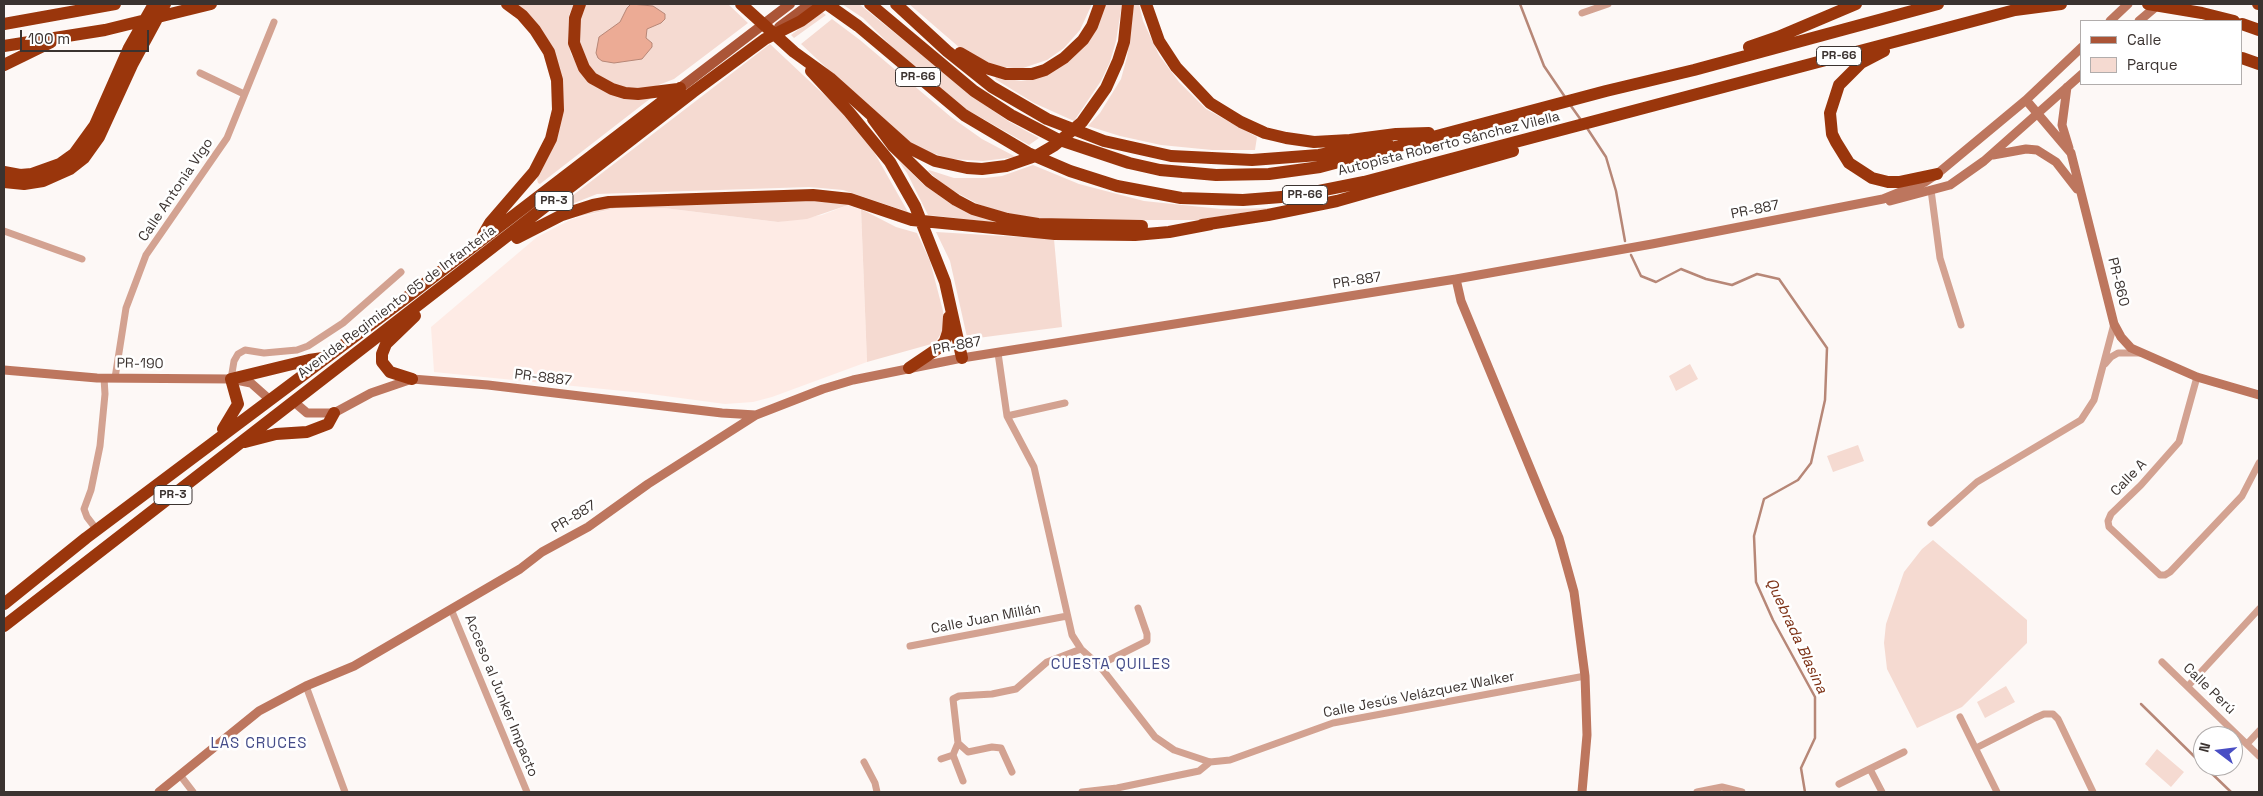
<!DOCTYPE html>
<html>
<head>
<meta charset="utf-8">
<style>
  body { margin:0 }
  #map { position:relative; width:2263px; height:796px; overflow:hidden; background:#fdf8f6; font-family:"Space Grotesk",sans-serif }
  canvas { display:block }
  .frame { position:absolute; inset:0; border:5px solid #3b3330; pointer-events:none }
  .legend { position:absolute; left:2080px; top:20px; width:162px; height:65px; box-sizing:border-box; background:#fff; border:1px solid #b1adac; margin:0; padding:6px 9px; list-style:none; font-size:15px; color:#3b3330 }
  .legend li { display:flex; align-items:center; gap:10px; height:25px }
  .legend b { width:25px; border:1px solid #b1adac }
  .north { position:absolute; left:2193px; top:726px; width:50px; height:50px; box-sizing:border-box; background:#fff; border:1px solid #b1adac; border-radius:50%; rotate:285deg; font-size:14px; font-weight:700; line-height:20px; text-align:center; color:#3b3330 }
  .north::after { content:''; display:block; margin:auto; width:18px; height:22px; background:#494ec4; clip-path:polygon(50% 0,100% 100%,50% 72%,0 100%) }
  .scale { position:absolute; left:20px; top:30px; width:129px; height:22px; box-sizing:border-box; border:2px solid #3b3330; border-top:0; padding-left:6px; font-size:15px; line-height:18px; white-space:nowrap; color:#3b3330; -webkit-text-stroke:4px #fff; paint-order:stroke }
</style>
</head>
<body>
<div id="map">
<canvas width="2263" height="796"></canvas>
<div class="frame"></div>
<ul class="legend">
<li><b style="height:6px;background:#ab5537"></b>Calle</li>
<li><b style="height:14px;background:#f5dad1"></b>Parque</li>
</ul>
<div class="north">N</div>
<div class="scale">100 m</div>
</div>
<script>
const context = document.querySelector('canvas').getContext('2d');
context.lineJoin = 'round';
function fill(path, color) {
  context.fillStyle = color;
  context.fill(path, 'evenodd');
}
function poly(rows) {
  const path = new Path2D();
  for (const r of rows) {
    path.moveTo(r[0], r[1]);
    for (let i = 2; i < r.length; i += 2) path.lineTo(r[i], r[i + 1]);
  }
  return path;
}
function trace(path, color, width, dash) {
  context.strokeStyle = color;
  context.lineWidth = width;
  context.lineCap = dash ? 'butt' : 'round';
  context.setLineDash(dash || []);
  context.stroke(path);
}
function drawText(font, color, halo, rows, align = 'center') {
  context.font = font + ' "Space Grotesk",sans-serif';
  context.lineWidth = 5;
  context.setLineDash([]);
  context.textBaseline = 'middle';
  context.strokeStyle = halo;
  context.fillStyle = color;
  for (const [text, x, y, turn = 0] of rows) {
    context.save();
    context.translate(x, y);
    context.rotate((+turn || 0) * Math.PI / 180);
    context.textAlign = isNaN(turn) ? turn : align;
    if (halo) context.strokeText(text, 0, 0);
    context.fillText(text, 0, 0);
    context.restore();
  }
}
const built = poly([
  [848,205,861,209,867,362,772,397,753,402,725,404,643,393,434,372,431,327,537,237,572,219,617,208,664,208,778,222,822,215]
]);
const green = poly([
  [517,4,574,4,569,15,568,42,571,54,583,75,651,98,540,184,538,183,537,179,562,80],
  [584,4,728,4,748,23,674,79,651,88,621,89,592,72,578,45,579,14],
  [842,4,859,4,975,98,1008,121,1039,138,1029,145,964,108,901,56,863,18],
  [909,4,1092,4,1080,30,1064,48,1047,60,1023,68,1014,68,995,66,960,48],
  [1105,4,1122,4,1116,41,1110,62,1101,81,1074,121,1034,103,995,79,996,77,1021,81,1033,79,1056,69],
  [1134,4,1139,4,1143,21,1159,55,1179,82,1206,109,1257,137,1255,150,1212,150,1161,145,1120,136,1088,126,1100,113,1121,79,1127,57],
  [822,12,826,15,794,38,791,35],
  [832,19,860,40,951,117,982,139,1016,157,983,161,951,159,923,150,897,134,801,44],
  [770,44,836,106,874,152,908,212,843,190,809,187,597,194,562,208,559,206],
  [898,160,924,185,948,202,1000,223,928,215,907,173],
  [1033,165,1079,184,1144,201,1221,209,1273,208,1197,220,1046,220,1005,213,978,204,946,187,928,171,929,170,954,178,985,178,1002,176],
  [818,201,848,205,807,219,778,222,664,208,617,208,557,221,602,206],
  [861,209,896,227,917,233,930,261,943,311,945,327,935,343,867,362],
  [936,232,1054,239,1062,327,970,339,967,337,950,261],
  [1690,364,1698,379,1676,391,1669,376],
  [1858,445,1864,461,1833,472,1827,456],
  [1933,540,2027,620,2027,643,1962,707,1917,728,1887,669,1884,643,1886,624,1904,572,1922,549],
  [2006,686,2015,702,1985,718,1977,702],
  [2157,749,2184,772,2171,787,2145,764]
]);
const water = poly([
  [631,4,653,6,665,14,665,19,661,23,647,29,646,38,652,43,652,47,642,59,614,63,602,61,598,58,596,53,599,37,620,22,627,8,631,4]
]);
const stream = poly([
  [1520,4,1544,66,1565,97],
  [1571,106,1581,120],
  [1587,128,1606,157,1616,191,1625,241],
  [1631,255,1641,276,1656,282,1681,269,1706,279,1732,285,1757,274,1779,279,1827,348,1825,400,1811,463,1798,480,1764,499,1754,536,1756,582,1773,620,1815,697,1815,738,1801,768,1805,792],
  [2141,704,2203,765],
  [2204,766,2231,792]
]);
const street = poly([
  [1582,13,1608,4],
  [200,73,244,94],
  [1931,190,1940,258,1961,325],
  [4,231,82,259],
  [998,353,1007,416,1034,467,1072,635,1081,649,1099,665,1155,737,1174,750,1210,762,1230,760,1333,723,1585,676],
  [2105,364,2111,357,2118,353,2140,353],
  [2197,377,2179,442,2141,485,2111,514,2108,521,2109,527,2160,575,2165,575,2170,572,2242,496,2259,463],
  [115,378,126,308,146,255,227,138,274,22],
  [231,379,234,361,238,354,245,350,264,353,297,350,308,346,343,323,401,272],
  [1007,416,1065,403],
  [1931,523,1977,482,2081,420,2094,400,2114,324],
  [97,530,87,517,84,509,91,490,100,446,105,394,104,378],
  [451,609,527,792],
  [910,646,1067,616],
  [2162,662,2259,756],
  [1099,665,1147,641,1147,634,1138,608],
  [306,686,345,792],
  [2188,686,2259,609],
  [1960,717,1997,792],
  [958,743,968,752,992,747,1001,748,1012,772],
  [2247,744,2259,731],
  [1976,748,2035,718,2044,714,2053,714,2058,719,2093,792],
  [941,759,953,755],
  [864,762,875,783,877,792],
  [1870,769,1882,792],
  [180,775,193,792],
  [963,781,953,755,958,743,953,699,959,696,992,694,1016,689,1047,662,1081,649],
  [1839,784,1904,752],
  [1082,792,1117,788,1199,771,1210,762],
  [1697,792,1722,787,1742,792]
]);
const secondary = poly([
  [2110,21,2128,4],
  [2139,21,2159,4],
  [2067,87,2062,125,2069,148],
  [2026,100,2071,153,2114,324,2121,337,2131,348,2197,377,2259,395],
  [1993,155,2026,149,2037,150,2056,162,2077,189],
  [1890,201,1950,185,1984,161,2082,74],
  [1456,279,1461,301,1559,538,1574,592,1585,676,1587,735,1582,792],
  [4,370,97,378,231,379,251,383,269,399],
  [293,401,307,413,334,413,371,393,412,379,488,385,722,413,756,415],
  [159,792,259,711,306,686,354,666,520,569,542,552,588,527,648,484,756,415,823,389,853,380,962,358,1456,279,1652,244,1883,199,1925,182,1937,174,2026,100,2082,47]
]);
const primary = poly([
  [779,27,810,4],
  [680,88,790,4]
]);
const highway = poly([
  [580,4,575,18,574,43,584,68,592,78,612,89,625,93,638,94,678,89],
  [741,4,794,52,830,78,907,147,935,161,967,168,982,169,1006,166,1038,155,1055,145,1082,122,1106,88,1118,61,1124,42,1128,4],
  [827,4,858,26,964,115,1028,153,1070,171,1117,186,1181,198,1243,200,1294,196,1364,182,2015,10,2061,4],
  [870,4,974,91,1011,115,1057,139,1129,163,1160,170,1216,175,1269,174,1320,167,1606,91,1694,70,1938,4],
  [896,4,947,51,992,87,1047,119,1104,141,1171,156,1252,160,1319,155,1387,142],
  [1146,4,1159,41,1176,67,1210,103,1241,122,1265,133,1286,138,1314,142,1350,140,1396,134,1429,133],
  [2148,4,2202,13,2234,21],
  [2258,4,2259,4],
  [4,24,115,4],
  [2242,24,2259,30],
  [4,46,105,30,211,4],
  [1749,47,1778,37,1856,4],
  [1884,51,1861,63,1839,85,1830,113,1832,134,1836,142,1849,163,1872,178,1888,182,1899,182,1937,174],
  [960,53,986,68,1006,74,1032,74,1045,70,1064,58,1083,40,1092,26,1100,4],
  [2242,58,2259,64],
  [4,65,51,42],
  [811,71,849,112,890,162,915,206,945,282,962,358],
  [873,119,893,146,929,181,956,200,973,209,1007,219,1038,224,1142,226],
  [4,172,20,175,32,174,60,164,74,154,95,125,129,48,154,4],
  [4,182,24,184,43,181,70,169,84,158,99,137,132,65,165,4],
  [1202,225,1268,215,1337,201,1513,151],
  [483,235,490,223,534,172,551,139,558,110,557,80,549,52,535,30,522,15,507,4],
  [517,238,562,215,593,205,609,202,813,195,850,199,912,220,1055,234,1135,235,1169,232,1211,224],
  [909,368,940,347,945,341,948,332,949,317],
  [412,379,390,372,382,362,382,354,386,344,415,316],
  [223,429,238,404,231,379,309,360,323,358],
  [245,442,276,434,307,432,328,424,334,413],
  [4,604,86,538,410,295,680,88],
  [4,626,693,92,765,39,801,21,824,4]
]);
const shields = [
  [1839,56,45],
  [918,77,45],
  [1305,195,45],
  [554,201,38],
  [173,495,38]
];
const shieldNames = [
  ["PR-66",1839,56],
  ["PR-66",918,77],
  ["PR-66",1305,195],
  ["PR-3",554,201],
  ["PR-3",173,495]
];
const streetNames = [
  ["Autopista Roberto Sánchez Vilella",1449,144,-14],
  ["Calle Antonia Vigo",176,190,-56],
  ["PR-887",1755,210,-11],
  ["PR-887",1357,281,-9],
  ["PR-860",2118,282,76],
  ["Avenida Regimiento 65 de Infantería",397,302,-37],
  ["PR-887",957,346,-10],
  ["PR-190",140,364,1],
  ["PR-8887",543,378,7],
  ["Calle A",2129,478,-46],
  ["PR-887",574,517,-31],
  ["Calle Juan Millán",986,619,-11],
  ["Calle Perú",2209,689,44],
  ["Calle Jesús Velázquez Walker",1419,695,-11],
  ["Acceso al Junker Impacto",501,696,68]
];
const waterNames = [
  ["Quebrada Blasina",1796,636,65]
];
const neighbourhoodNames = [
  ["CUESTA QUILES",1111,665],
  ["LAS CRUCES",259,744]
];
fill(built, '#feebe5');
fill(green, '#f5dad1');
fill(water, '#ecab95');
trace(water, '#b78777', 1);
trace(stream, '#b78777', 2.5);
trace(street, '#d3a291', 7);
trace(secondary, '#bd765e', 9);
trace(primary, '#ab5537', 10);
trace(highway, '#9a360c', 12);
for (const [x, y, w] of shields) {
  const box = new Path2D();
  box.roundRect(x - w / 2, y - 9.5, w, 19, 4);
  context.fillStyle = '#fff';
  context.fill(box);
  trace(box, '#3b3330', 1);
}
drawText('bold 12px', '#3b3330', null, shieldNames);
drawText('14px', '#3b3330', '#fff', streetNames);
drawText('italic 15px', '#7c3014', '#fff', waterNames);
context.letterSpacing = '1px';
drawText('15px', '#444c89', '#fff', neighbourhoodNames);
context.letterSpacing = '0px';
</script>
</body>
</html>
